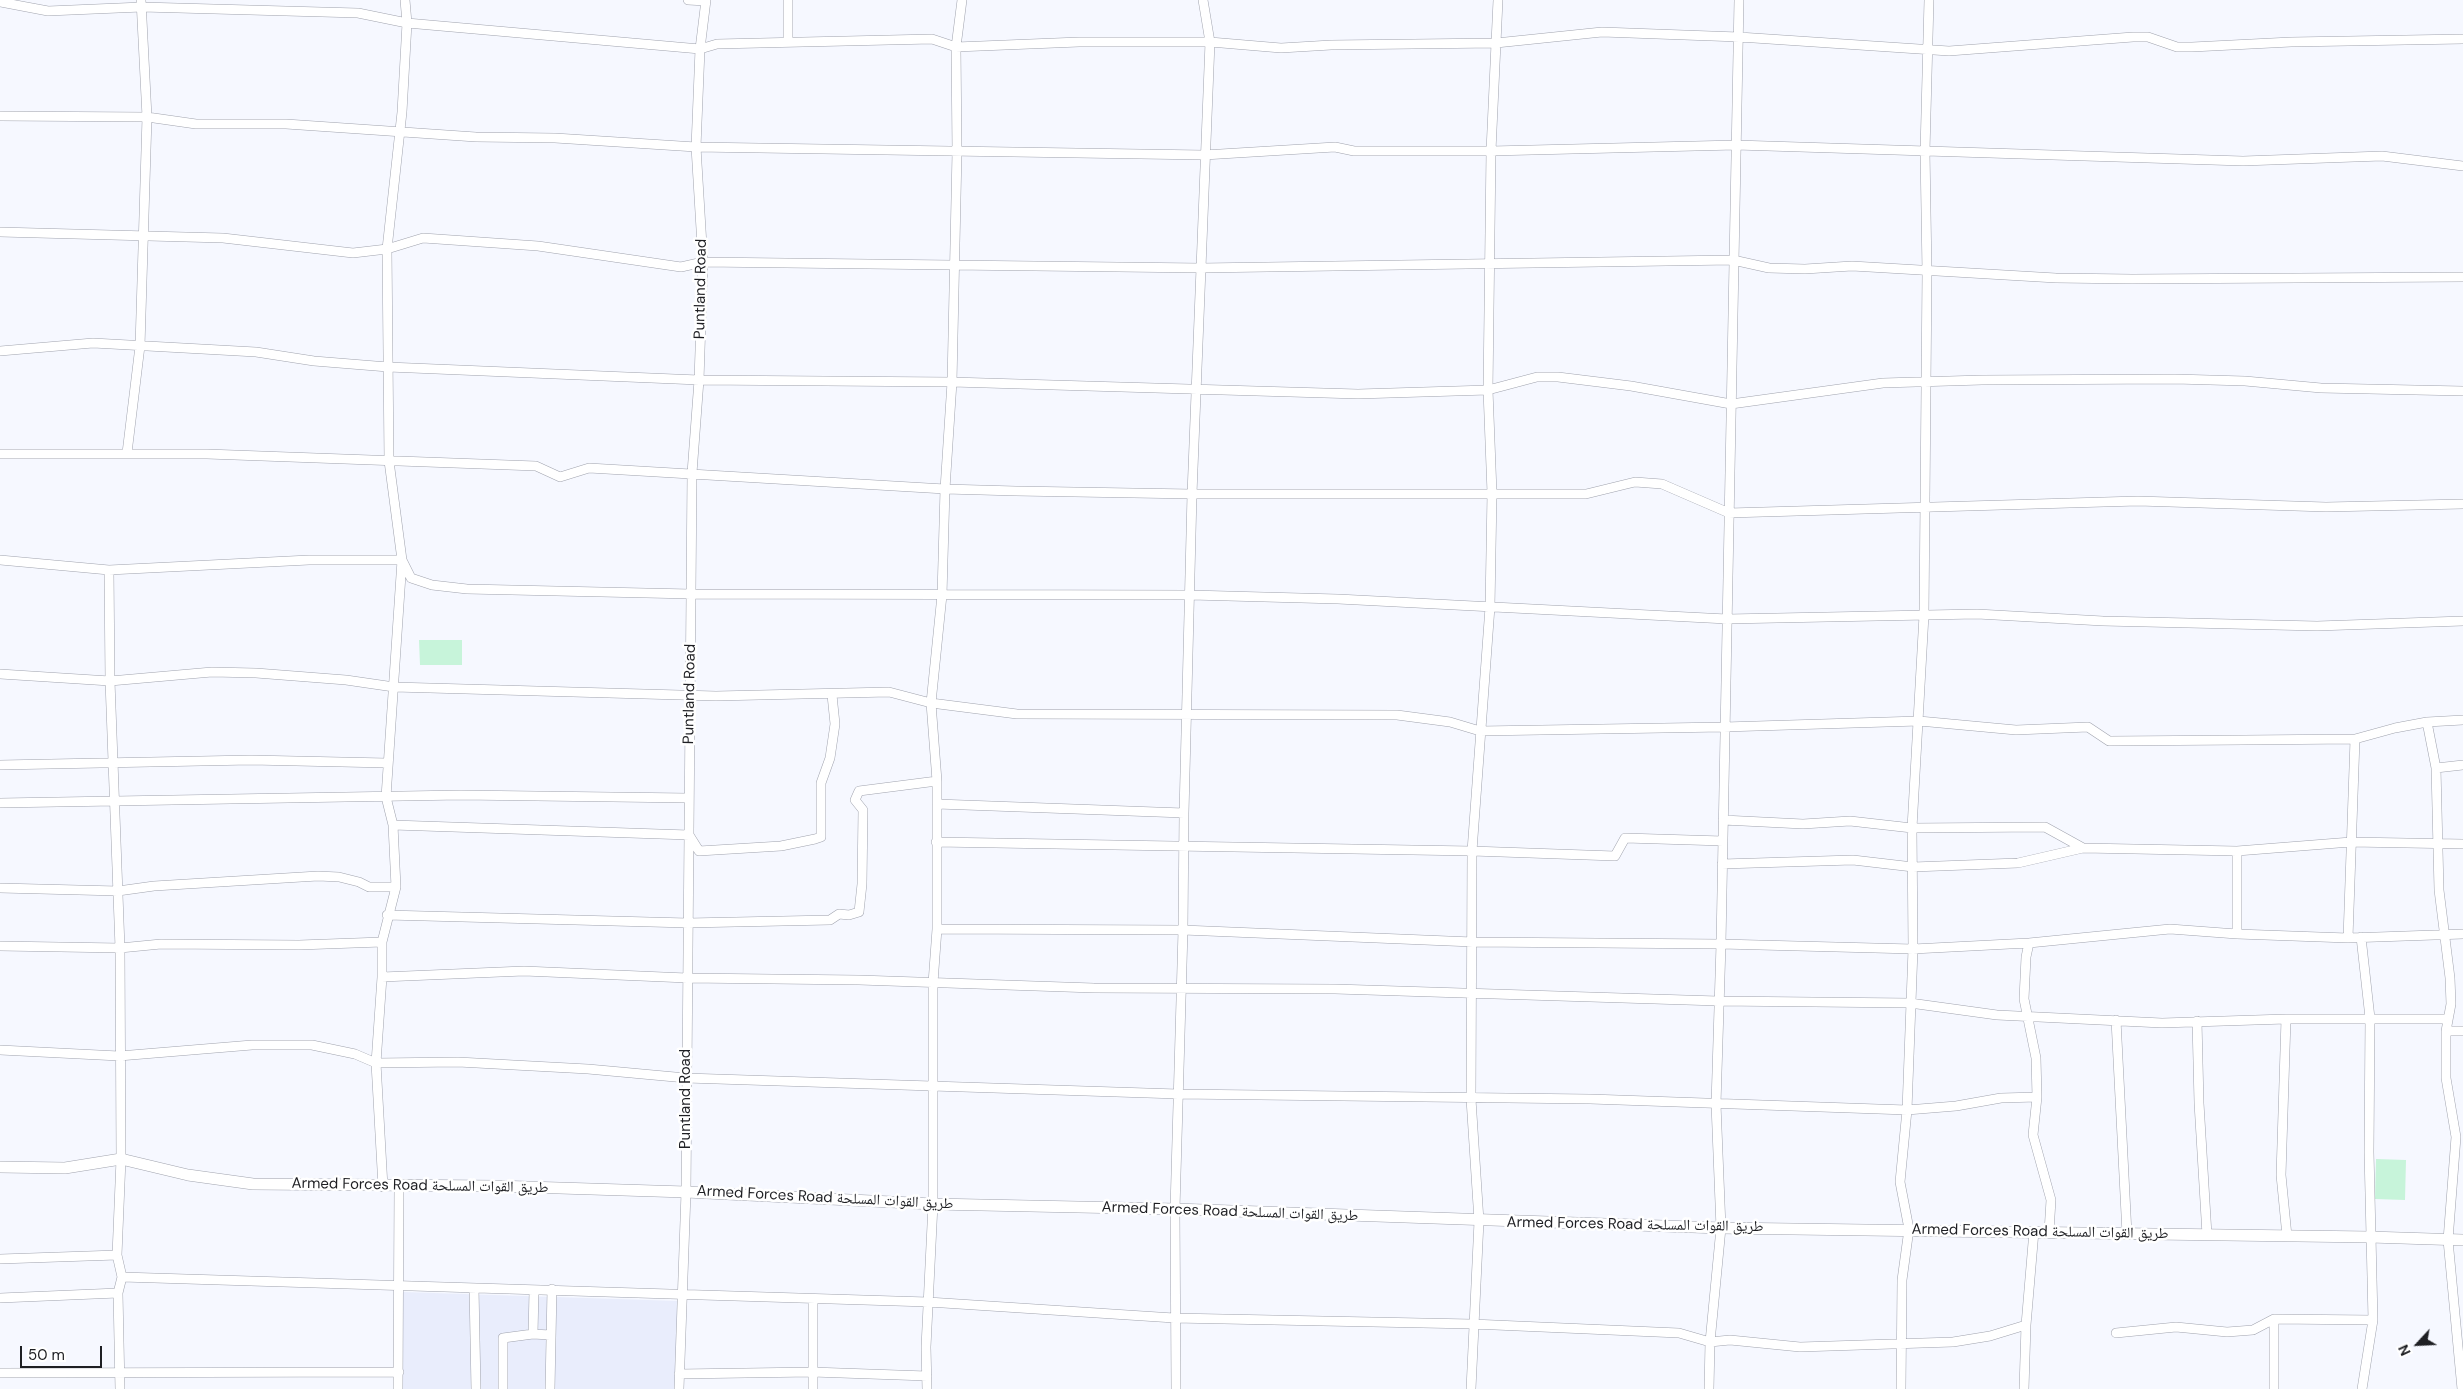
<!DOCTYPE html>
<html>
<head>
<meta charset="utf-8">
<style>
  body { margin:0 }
  #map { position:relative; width:2463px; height:1389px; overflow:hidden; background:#f6f8ff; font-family:"DM Sans",sans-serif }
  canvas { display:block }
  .north { position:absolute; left:2393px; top:1319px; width:50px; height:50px; -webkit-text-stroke:4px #fff; paint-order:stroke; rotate:245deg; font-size:14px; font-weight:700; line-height:20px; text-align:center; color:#1e1f23 }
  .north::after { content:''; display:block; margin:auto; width:18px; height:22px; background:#1e1f23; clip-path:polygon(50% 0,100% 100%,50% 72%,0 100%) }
  .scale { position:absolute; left:20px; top:1346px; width:82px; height:22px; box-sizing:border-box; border:2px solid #1e1f23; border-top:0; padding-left:6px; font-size:15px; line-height:18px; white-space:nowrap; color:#1e1f23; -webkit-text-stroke:4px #fff; paint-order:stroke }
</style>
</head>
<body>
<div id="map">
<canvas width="2463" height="1389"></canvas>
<div class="north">N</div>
<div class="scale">50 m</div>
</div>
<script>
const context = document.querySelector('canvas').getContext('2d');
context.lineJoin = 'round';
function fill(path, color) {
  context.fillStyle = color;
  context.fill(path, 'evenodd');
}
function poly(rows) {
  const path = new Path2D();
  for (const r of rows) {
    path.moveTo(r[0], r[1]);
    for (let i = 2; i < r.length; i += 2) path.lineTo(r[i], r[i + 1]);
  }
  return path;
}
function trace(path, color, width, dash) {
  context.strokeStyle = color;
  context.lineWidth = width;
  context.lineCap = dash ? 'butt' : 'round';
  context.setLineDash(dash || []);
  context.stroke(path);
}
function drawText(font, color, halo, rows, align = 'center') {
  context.font = font + ' "DM Sans","Noto Naskh Arabic",sans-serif';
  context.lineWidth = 5;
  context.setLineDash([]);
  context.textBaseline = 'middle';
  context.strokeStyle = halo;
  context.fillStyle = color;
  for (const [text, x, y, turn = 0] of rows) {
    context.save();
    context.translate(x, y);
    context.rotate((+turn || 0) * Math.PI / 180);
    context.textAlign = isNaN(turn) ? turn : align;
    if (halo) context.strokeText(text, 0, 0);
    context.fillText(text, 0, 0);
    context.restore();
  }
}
const built = poly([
  [403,1292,678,1301,675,1389,401,1389]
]);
const green = poly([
  [419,640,462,640,462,665,420,665],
  [2376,1159,2406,1160,2405,1200,2375,1199]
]);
const minor = poly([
  [688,0,706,1],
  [788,0,788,42],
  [0,2,48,11,142,7,358,13,407,23,700,49,717,44,932,39,956,47,1079,42,1210,42,1281,48,1331,45,1496,43,1602,32,1739,37,1949,51,2133,37,2148,37,2177,47,2192,47,2291,42,2463,39],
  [0,116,147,117,196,124,286,124,476,137,555,138,696,147,1204,155,1335,147,1354,151,1491,151,1736,145,2243,161,2382,156,2463,166],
  [0,232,223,238,353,253,387,249,423,238,538,246,681,267,703,262,1201,268,1733,260,1769,268,1805,269,1852,266,2056,278,2132,279,2463,277],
  [0,351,93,343,256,352,314,361,388,367,699,380,952,382,1358,394,1488,390,1537,377,1558,377,1631,386,1731,404,1883,383,1982,380,2175,379,2245,381,2321,388,2463,391],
  [127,453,140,346,147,117,141,0],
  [0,454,207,454,536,466,560,477,589,468,945,489,1016,491,1192,494,1586,494,1635,482,1662,484,1729,513,2138,501,2326,507,2463,504],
  [0,560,109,570,309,560,402,560,411,578,432,585,467,589,691,594,1191,595,1338,599,1727,619,1977,614,2103,621,2317,626,2463,621],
  [109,570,110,681,120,948,121,1159,117,1255,122,1277,118,1293,120,1389],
  [0,674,110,681,212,672,256,673,346,680,394,687,716,696,889,692,931,703,1017,714,1397,715,1450,722,1480,731,1724,727,1919,721,2016,730,2088,727,2109,741,2244,740,2355,739,2395,728,2427,722,2436,768,2439,890,2450,978,2451,1004,2446,1031,2446,1078,2456,1137,2448,1240,2462,1389],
  [2427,722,2463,720],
  [0,765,251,760,387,763],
  [2436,768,2463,765],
  [0,803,461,795,688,798],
  [937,804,1184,813],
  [1723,820,1803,824,1850,821,1912,828,2045,827,2083,848,2237,851,2351,842,2463,844],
  [393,825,689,835,699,851,781,846,815,839,821,837,821,783,830,758,835,724,832,695],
  [936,842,1472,851,1615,856,1625,838,1723,841],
  [1722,864,1853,860,1913,867,2018,863,2083,848],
  [0,888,118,891,154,886,318,876,339,877,359,882,369,887,396,887],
  [387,915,688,923,830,920,839,914,849,915,859,912,862,884,863,810,855,800,859,791,937,781],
  [937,929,1183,930,1473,942,1721,944,1913,949,2029,943,2170,929,2237,934,2348,938,2463,934],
  [2237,934,2237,851],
  [2361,937,2370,1018,2369,1152,2373,1320,2362,1389],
  [2348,938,2355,739],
  [2029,943,2026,957,2024,999,2036,1058,2037,1097,2033,1135,2051,1200,2049,1232],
  [0,946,120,948,161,944,299,945,382,942],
  [382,977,524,971,687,978,859,980,1094,988,1335,989,1718,1001,1910,1003,1997,1015,2162,1023,2286,1019,2448,1019],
  [2286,1019,2281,1175,2287,1236],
  [2116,1020,2127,1234],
  [2197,1021,2199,1103,2207,1235],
  [2446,1031,2463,1031],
  [0,1050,119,1056,252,1045,312,1045,355,1054,376,1063,458,1062,588,1069,686,1078,1178,1094,1590,1099,1907,1110,1956,1106,2001,1098,2037,1097],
  [383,1187,376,1063,382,977,382,942,396,887,393,825,386,797,402,560,389,461,387,249,402,112,407,23,405,0],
  [0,1259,117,1255],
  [122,1277,928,1302,1174,1318,1472,1324,1679,1333,1710,1342,1730,1340,1800,1347,1953,1342,1990,1336,2026,1325],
  [474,1288,476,1389],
  [0,1298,118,1293],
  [2274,1319,2274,1389],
  [2116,1333,2176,1327,2227,1332,2253,1330,2274,1319,2373,1320],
  [533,1334,534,1291],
  [0,1373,399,1372],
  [679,1374,812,1372,927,1376],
  [398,1389,399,1187],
  [503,1389,503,1338,533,1334,550,1335],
  [550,1389,552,1289],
  [679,1389,686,1192,692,473,699,380,703,262,696,147,700,49,706,0],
  [813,1389,813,1299],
  [927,1389,926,1347,933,1204,933,983,937,929,937,781,931,703,942,595,945,489,952,382,957,152,956,47,962,0],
  [1176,1389,1175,1209,1183,930,1184,813,1192,494,1210,42,1203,0],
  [1471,1389,1479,1221,1471,1099,1472,851,1490,607,1492,493,1488,390,1491,151,1498,0],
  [1709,1389,1710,1342,1721,1228,1716,1104,1721,944,1739,0],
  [1901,1389,1902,1280,1909,1229,1900,1182,1907,1110,1913,949,1912,828,1924,615,1927,272,1925,151,1929,0],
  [2024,1389,2026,1325,2034,1231]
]);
const tertiary = poly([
  [0,1167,65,1168,121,1159,188,1175,253,1184,496,1186,686,1192,933,1204,1175,1209,1721,1228,2370,1237,2463,1240]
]);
const streetNames = [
  ["Puntland Road",701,289,-89],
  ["Puntland Road",690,694,-89],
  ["Puntland Road",686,1099,-90],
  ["Armed Forces Road طريق القوات المسلحة",420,1186,1],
  ["Armed Forces Road طريق القوات المسلحة",825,1198,3],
  ["Armed Forces Road طريق القوات المسلحة",1230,1212,2],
  ["Armed Forces Road طريق القوات المسلحة",1635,1225,1],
  ["Armed Forces Road طريق القوات المسلحة",2040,1232,1]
];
fill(built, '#e9edfc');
fill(green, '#c7f4da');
trace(minor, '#a0a3ae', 10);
trace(tertiary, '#a0a3ae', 12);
trace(minor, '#fff', 9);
trace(tertiary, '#fff', 11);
drawText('15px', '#1e1f23', '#fff', streetNames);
</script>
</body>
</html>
